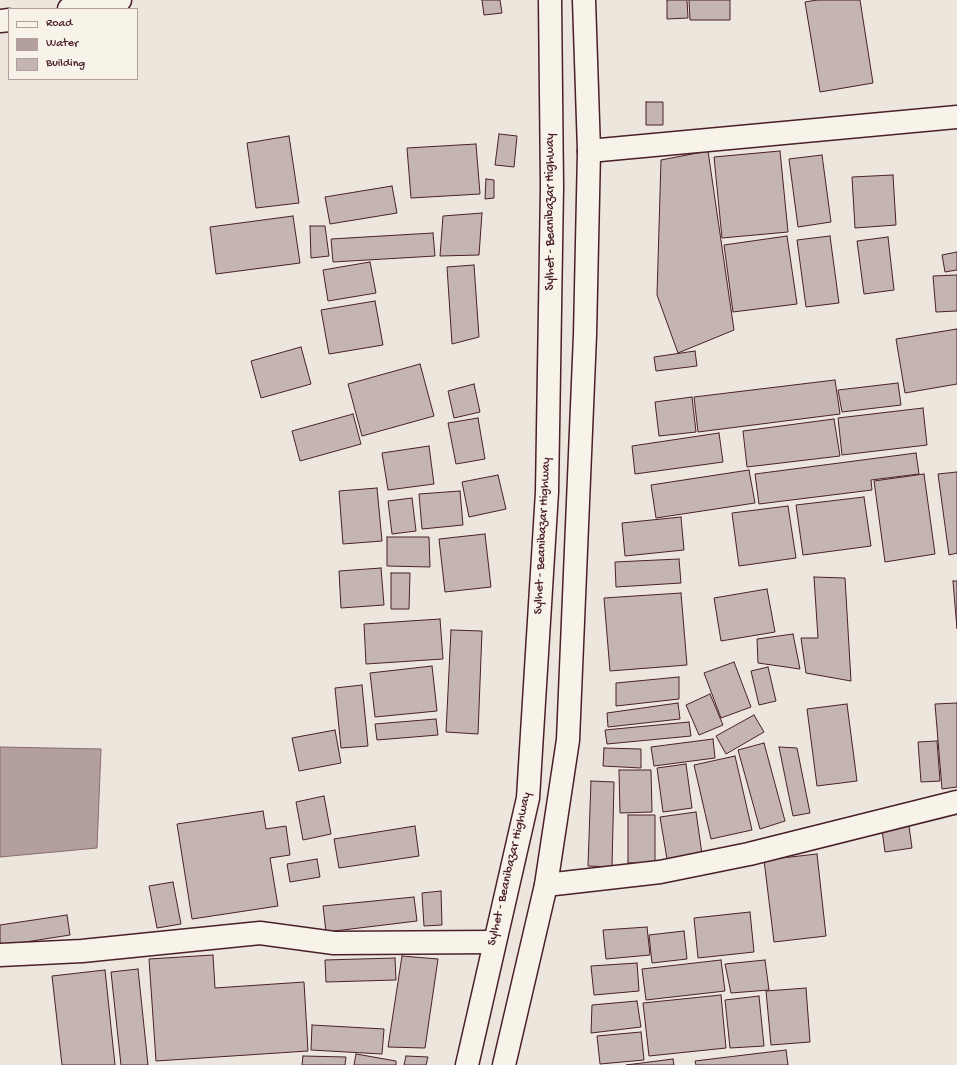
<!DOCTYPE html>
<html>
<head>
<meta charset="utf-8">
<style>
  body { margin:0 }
  #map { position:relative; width:957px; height:1065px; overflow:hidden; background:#ece6dd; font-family:"Gochi Hand",sans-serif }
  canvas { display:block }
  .legend { position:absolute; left:8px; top:8px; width:130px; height:72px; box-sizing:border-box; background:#f7f3e8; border:1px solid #b29e9c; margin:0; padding:5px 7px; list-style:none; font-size:12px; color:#4a1f2b }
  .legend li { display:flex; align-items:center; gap:8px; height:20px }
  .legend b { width:20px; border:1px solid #b29e9c }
</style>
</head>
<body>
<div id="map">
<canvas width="957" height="1065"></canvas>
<ul class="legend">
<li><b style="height:5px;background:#f7f3e8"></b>Road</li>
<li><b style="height:11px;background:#b39f9d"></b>Water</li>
<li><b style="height:11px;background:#c4b5b0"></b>Building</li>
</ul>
</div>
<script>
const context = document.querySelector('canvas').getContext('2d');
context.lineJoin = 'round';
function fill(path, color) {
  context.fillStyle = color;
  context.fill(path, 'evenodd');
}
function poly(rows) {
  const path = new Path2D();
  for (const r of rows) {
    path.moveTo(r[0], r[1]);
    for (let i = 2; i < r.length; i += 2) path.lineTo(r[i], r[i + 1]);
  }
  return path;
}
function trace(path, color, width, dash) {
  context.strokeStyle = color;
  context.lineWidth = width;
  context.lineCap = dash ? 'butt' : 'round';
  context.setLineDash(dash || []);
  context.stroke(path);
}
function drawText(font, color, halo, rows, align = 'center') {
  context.font = font + ' "Gochi Hand",sans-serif';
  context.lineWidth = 3;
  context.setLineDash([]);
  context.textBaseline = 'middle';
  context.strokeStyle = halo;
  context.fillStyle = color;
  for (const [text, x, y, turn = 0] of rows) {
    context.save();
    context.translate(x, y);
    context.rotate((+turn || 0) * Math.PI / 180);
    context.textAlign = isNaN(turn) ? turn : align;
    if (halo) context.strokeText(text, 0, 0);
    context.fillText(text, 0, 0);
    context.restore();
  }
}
const water = poly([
  [0,747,101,749,97,848,0,857,0,747]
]);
const building = poly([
  [482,0,500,0,502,13,484,15,482,0],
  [667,0,687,0,688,18,667,19,667,0],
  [689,0,730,0,730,20,690,20,689,0],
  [817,0,860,0,873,83,820,92,805,2,817,0],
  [646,102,663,102,663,125,646,125,646,102],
  [499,134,517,136,514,167,495,165,499,134],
  [289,136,299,203,256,208,247,143,289,136],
  [476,144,480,194,411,198,407,148,476,144],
  [708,151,734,330,678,353,657,295,661,160,708,151],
  [780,151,788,232,722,238,714,157,780,151],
  [822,155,831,222,798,227,789,159,822,155],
  [893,175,896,225,855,228,852,177,893,175],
  [486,179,494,180,494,198,485,199,486,179],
  [392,186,397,213,330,224,325,197,392,186],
  [482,213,479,255,440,256,443,216,482,213],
  [293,216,300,263,216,274,210,227,293,216],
  [310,226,325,226,329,256,311,258,310,226],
  [433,233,435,256,333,262,331,239,433,233],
  [787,236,797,304,733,312,724,245,787,236],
  [830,236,839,303,806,307,797,240,830,236],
  [888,237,894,290,864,294,857,241,888,237],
  [957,252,957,270,945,272,942,255,957,252],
  [370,262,376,293,328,301,323,270,370,262],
  [474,265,479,337,452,344,447,267,474,265],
  [957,275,957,311,936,312,933,276,957,275],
  [375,301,383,345,329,354,321,310,375,301],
  [957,329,957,384,905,393,896,339,957,329],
  [301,347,311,384,261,398,251,361,301,347],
  [695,351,697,366,656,371,654,357,695,351],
  [420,364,434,416,362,436,348,384,420,364],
  [835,380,840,414,698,432,694,397,835,380],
  [898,383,901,405,842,412,838,390,898,383],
  [474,384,480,412,454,418,448,391,474,384],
  [692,397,696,432,659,436,655,402,692,397],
  [923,408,927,445,842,455,838,418,923,408],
  [353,414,361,444,300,461,292,431,353,414],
  [478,418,485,459,456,464,448,423,478,418],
  [834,419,840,456,747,467,743,431,834,419],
  [719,433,723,462,635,474,632,446,719,433],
  [429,446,434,484,388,490,382,453,429,446],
  [916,453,919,474,871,480,872,490,759,504,755,474,916,453],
  [749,470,755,503,656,518,651,485,749,470],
  [957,472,957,553,949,555,938,474,957,472],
  [924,474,935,554,885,562,874,481,924,474],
  [498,475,506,509,469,517,462,482,498,475],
  [377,488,382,541,343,544,339,491,377,488],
  [460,491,463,525,422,529,419,494,460,491],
  [864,497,871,546,803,555,796,505,864,497],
  [412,498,416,531,392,534,388,501,412,498],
  [788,506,796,558,739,566,732,513,788,506],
  [681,517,684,550,625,556,622,523,681,517],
  [485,534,491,587,445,592,439,539,485,534],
  [387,537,429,537,430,567,387,566,387,537],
  [679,559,681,583,616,587,615,562,679,559],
  [381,568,384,605,341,608,339,571,381,568],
  [391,573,410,573,409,609,391,609,391,573],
  [814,577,845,578,851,681,806,673,801,638,818,638,814,577],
  [953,581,957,581,957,629,953,581],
  [767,589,775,632,721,641,714,598,767,589],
  [681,593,687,665,610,671,604,598,681,593],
  [440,619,443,659,366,664,364,624,440,619],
  [451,630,482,631,478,734,446,732,451,630],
  [793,634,800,669,758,663,757,639,793,634],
  [734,662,751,707,721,718,704,673,734,662],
  [432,666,437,711,375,717,370,673,432,666],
  [768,667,776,701,759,705,751,671,768,667],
  [679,677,679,699,616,706,616,683,679,677],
  [362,685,368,746,341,748,335,688,362,685],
  [710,694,723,725,699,735,686,705,710,694],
  [678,703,680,719,608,727,607,713,678,703],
  [957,703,957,787,942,789,935,704,957,703],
  [847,704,857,781,817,786,807,709,847,704],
  [754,715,764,732,726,754,716,736,754,715],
  [436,719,438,735,377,740,375,724,436,719],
  [689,722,691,736,607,744,605,730,689,722],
  [335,730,341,763,299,771,292,738,335,730],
  [713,739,715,758,654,766,651,747,713,739],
  [937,741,940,781,921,782,918,742,937,741],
  [764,743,785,821,760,829,738,750,764,743],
  [779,747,797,748,810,813,793,816,779,747],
  [604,748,641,749,641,768,603,766,604,748],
  [735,756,752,830,711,839,694,765,735,756],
  [686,764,692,808,663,812,657,768,686,764],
  [619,770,651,770,652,812,620,813,619,770],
  [591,781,614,782,612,867,588,866,591,781],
  [324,796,331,834,303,840,296,802,324,796],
  [263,811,266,829,286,826,290,855,270,858,278,906,192,919,177,824,263,811],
  [696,812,702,854,667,859,660,817,696,812],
  [628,815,655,815,655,863,628,863,628,815],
  [415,826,419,856,339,868,334,839,415,826],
  [909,826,912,848,885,852,882,830,909,826],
  [817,854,826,936,774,942,764,860,817,854],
  [317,859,320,877,290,882,287,864,317,859],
  [173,882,181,924,157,928,149,886,173,882],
  [441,891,442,925,424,926,422,893,441,891],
  [414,897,417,921,326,932,323,906,414,897],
  [750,912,754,952,698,958,694,918,750,912],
  [67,915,70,935,0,946,0,925,67,915],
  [647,927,650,955,606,959,603,930,647,927],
  [684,931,687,959,652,963,649,935,684,931],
  [213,955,215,988,304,982,308,1051,156,1061,149,959,213,955],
  [402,956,438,959,425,1048,388,1047,402,956],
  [395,958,396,980,326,982,325,960,395,958],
  [721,960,725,991,646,1000,642,969,721,960],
  [765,960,769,990,731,993,725,964,765,960],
  [637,963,639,991,594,995,591,966,637,963],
  [138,969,148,1065,121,1065,111,972,138,969],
  [105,970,115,1065,62,1065,52,976,105,970],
  [806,988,810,1042,771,1045,766,991,806,988],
  [721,995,726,1048,649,1056,643,1003,721,995],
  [759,996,764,1046,730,1048,725,1000,759,996],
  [637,1001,641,1027,591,1033,592,1005,637,1001],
  [312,1025,384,1029,382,1054,311,1050,312,1025],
  [641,1032,644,1060,600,1064,597,1036,641,1032],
  [786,1050,788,1065,696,1065,695,1061,786,1050],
  [356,1054,396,1061,396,1065,354,1065,356,1054],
  [303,1056,346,1057,345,1065,302,1065,303,1056],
  [406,1056,428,1057,426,1065,404,1065,406,1056],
  [673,1059,674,1065,626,1065,673,1059]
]);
const minor = poly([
  [69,9,120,0],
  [0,21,9,20],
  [589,151,957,117],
  [546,885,660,872,749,854,957,802],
  [0,955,82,951,260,933,334,943,494,942]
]);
const major = poly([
  [467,1065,528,798,547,492,552,187,550,0],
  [504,1065,546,885,568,740,585,335,589,151,584,0]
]);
const streetNames = [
  ["Sylhet - Beanibazar Highway",551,212,-90],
  ["Sylhet - Beanibazar Highway",543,536,-87],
  ["Sylhet - Beanibazar Highway",510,869,-77]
];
fill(water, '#b39f9d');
trace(water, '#896c6f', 1);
fill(building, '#c4b5b0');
trace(building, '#4a1f2b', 1);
trace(minor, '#4a1f2b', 25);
trace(major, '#4a1f2b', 25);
trace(minor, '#f7f3e8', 22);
trace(major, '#f7f3e8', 22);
drawText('13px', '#4a1f2b', '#f7f3e8', streetNames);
</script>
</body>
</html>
